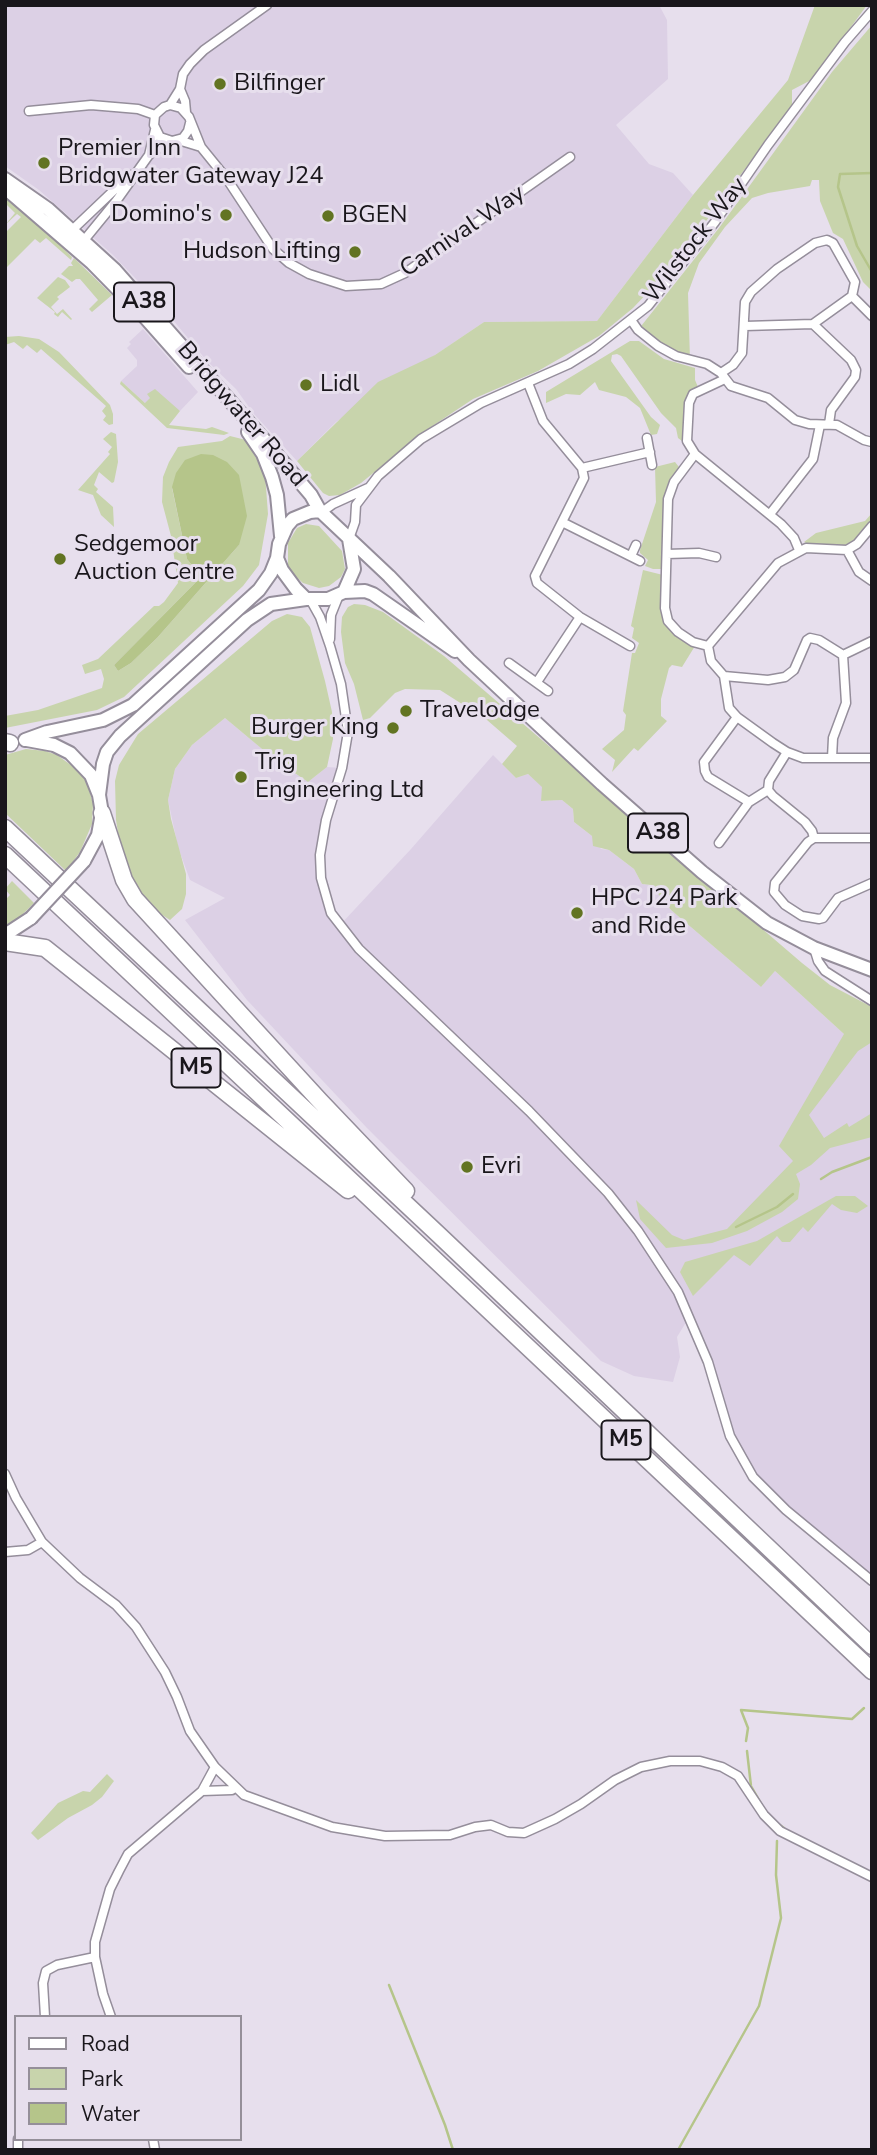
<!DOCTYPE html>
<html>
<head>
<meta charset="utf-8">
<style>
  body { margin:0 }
  #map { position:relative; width:877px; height:2155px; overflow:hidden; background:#e7dfed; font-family:"Nunito Sans",sans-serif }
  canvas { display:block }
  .frame { position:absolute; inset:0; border:7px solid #19161b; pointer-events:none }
  .legend { position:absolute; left:14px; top:2015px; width:228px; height:126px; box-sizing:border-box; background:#e7dfed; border:2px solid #958f99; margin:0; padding:9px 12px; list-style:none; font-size:21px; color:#19161b }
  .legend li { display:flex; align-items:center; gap:14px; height:35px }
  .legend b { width:35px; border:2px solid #958f99 }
</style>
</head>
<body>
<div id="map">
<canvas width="877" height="2155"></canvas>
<div class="frame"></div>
<ul class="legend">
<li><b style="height:9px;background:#fff"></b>Road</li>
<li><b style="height:19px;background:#c8d4ac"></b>Park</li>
<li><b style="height:19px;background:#b5c58a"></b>Water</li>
</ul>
</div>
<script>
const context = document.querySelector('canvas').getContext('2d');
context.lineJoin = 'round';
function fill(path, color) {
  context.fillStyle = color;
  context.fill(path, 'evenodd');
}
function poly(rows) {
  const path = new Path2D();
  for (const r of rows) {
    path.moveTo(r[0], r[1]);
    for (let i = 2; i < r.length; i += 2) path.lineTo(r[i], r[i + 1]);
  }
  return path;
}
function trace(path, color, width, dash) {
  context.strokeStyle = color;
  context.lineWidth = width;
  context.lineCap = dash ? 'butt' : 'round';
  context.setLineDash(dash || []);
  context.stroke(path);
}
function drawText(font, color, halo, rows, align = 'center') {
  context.font = font + ' "Nunito Sans",sans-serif';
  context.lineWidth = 6;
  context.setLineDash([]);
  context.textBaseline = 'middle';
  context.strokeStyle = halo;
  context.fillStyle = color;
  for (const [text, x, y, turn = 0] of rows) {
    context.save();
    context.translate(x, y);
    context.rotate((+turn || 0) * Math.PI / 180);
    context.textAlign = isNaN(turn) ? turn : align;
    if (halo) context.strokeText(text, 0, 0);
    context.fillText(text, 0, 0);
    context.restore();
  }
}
const built = poly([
  [5,5,659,5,667,20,668,79,616,125,649,164,673,173,693,195,597,321,484,322,336,422,297,461,254,414,236,389,207,361,158,302,113,255,39,190,5,166],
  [143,329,198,392,180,411,145,403,121,381,137,366,137,360,127,348,131,344,129,342],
  [225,718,274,759,308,782,327,767,342,768,326,820,321,878,340,925,411,849,493,755,516,778,528,774,543,787,541,801,562,800,573,809,574,822,592,836,601,849,609,850,634,869,642,884,651,885,671,910,761,987,775,971,844,1034,872,1036,872,1581,786,1510,741,1458,691,1320,685,1324,677,1337,680,1357,673,1382,634,1376,601,1361,367,1128,247,1000,185,920,225,898,190,880,178,847,168,800,175,769,192,745]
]);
const green = poly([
  [815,5,867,5,813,79,792,90,792,106,671,268,633,308,599,336,538,371,473,399,425,431,361,483,340,495,329,496,323,493,297,461,378,382,435,355,484,322,597,321,693,195,788,80],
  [872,25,872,291,863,282,843,239,833,233,820,201,819,180,812,180,810,186,768,193,752,198,725,227,699,263,688,293,690,360,676,356,638,330,719,228,832,72],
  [5,196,59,244,72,257,71,260,46,238,40,243,35,239,6,268,5,233,21,217,17,214,5,225,15,213,5,203],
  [74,258,112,295,92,312,89,309,98,300,80,279,76,279,72,282,61,274,69,266,73,266,71,263],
  [58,277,65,280,70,287,57,297,59,299,51,307,57,314,63,309,72,319,71,320,62,312,58,317,54,314,55,312,37,298],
  [19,336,39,339,59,352,110,405,113,414,113,424,109,425,103,420,106,416,102,411,106,406,41,349,37,353,27,345,23,349,14,342,5,345,5,337],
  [630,341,639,341,664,359,695,368,695,380,698,387,694,390,686,444,678,438,676,428,661,413,621,356,617,354,612,355,611,361,651,417,660,425,657,434,651,435,640,408,626,397,599,390,595,382,580,395,566,394,546,403,546,392],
  [121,381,145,403,150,398,147,394,155,389,180,411,169,425,206,429,212,427,229,433,224,435,167,428,120,384],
  [111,432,116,434,118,462,114,482,112,483,99,472,94,485,98,489,96,492,113,507,114,527,101,515,93,495,78,490,110,454,108,452,112,447,103,439],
  [230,436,246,440,265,474,268,514,259,565,243,586,124,697,97,710,5,728,5,716,38,710,102,688,104,679,101,669,85,674,82,665,98,659,154,606,159,606,164,602,178,583,171,536,162,502,163,477,169,462,178,447,222,441],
  [172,488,239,545,157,638,131,663,118,671,114,665,198,580,198,573,187,559],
  [675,462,679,467,668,489,664,569,653,569,645,566,648,560,640,553,640,550,656,502,655,467],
  [872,513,871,524,855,540,845,545,808,544,804,542,816,533,865,521],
  [306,524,319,526,342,551,345,569,341,577,329,586,319,588,303,583,293,574,288,565,288,543,297,528],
  [643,570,663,575,664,615,695,646,682,667,672,665,669,668,661,699,661,716,667,721,638,751,634,748,612,772,615,760,602,749,624,730,626,715,623,711,632,653,635,653,639,643,632,638,634,628,631,626],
  [354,604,365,605,383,612,444,656,802,963,830,985,872,1007,872,1042,858,1051,809,1115,824,1138,847,1123,849,1127,872,1113,872,1137,830,1148,811,1165,796,1174,800,1184,798,1199,782,1212,747,1231,712,1243,666,1248,640,1219,636,1200,672,1235,684,1240,727,1229,793,1161,779,1146,844,1034,775,971,761,987,671,910,651,885,642,884,634,869,609,850,593,846,592,836,574,822,573,809,562,800,541,801,542,787,528,774,516,778,502,764,517,746,487,720,440,690,405,689,395,693,370,718,363,720,354,684,345,663,341,632,342,617,348,607],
  [287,614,302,617,310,627,325,681,332,712,333,739,327,767,308,782,274,759,225,718,192,745,175,769,168,800,171,819,186,874,186,894,182,909,170,920,147,905,123,864,116,820,115,781,119,765,138,734,272,621],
  [26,749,45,751,57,755,75,768,87,782,93,804,92,824,80,852,66,871,5,813,5,755],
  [12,881,34,903,19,918,5,926,5,900,10,895,5,889],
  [836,1196,855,1196,868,1206,857,1213,841,1210,832,1204,808,1232,803,1227,790,1242,782,1242,777,1236,750,1266,734,1255,693,1296,680,1272,685,1262,757,1241],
  [107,1774,114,1781,102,1797,92,1805,68,1818,38,1840,31,1833,58,1803,83,1791,90,1792]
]);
const water = poly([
  [201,454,213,455,227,462,239,475,247,516,239,545,157,638,131,663,118,671,114,665,198,580,198,573,187,559,172,487,176,473,185,460]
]);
const stream = poly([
  [872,173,840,174,838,187,857,246,872,272],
  [821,1179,832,1172,872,1157],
  [736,1227,777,1207,793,1194],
  [746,1741,748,1728,741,1710,852,1719,864,1708],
  [747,1751,751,1786,763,1807],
  [777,1823,784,1828],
  [389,1985,445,2125,453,2150],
  [678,2150,759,2006,781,1918,776,1875,777,1841]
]);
const street = poly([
  [180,89,185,101,186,112],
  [170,105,180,89,183,74,190,64,204,50,267,5],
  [29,111,91,105,138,109,155,115],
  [190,123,188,131,183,138,172,141,160,137,154,125,155,115,164,107,170,105,181,108,189,117,201,147,227,179,273,249,289,263,309,274,346,286,381,284,405,273,570,157],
  [178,140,201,147],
  [149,155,155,130],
  [68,234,130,175],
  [81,244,117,200,149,155,169,141],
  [852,296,872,316],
  [631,320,638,330,658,346,676,356,707,364,721,373,731,386,768,398,795,420,809,424,837,425,864,440,872,442],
  [813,324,851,360,856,370,855,377,831,410,829,424],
  [721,373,733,365,742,353,745,302,751,292,777,269,815,243,827,240,833,243,855,282,852,296,813,324,745,326],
  [725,379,693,394,689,403,687,441,695,454,781,524,794,538,799,550],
  [528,383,543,421,582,468,584,478,535,576,537,583,580,617,630,646],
  [647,438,652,465],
  [695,454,674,482,668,499,665,608,668,621,678,632,693,642,708,646],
  [582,468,650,452],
  [322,512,333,504,368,488],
  [770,514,813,459,820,425],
  [562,522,640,561],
  [349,539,355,522,356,505,378,476,421,439,481,403,569,364,593,349,648,306,715,222,768,145,845,42,872,11],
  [847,550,859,572,872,581],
  [667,554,699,553,716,557],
  [631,556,636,545],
  [310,599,320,617,330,646,341,684,348,732,342,768,326,820,320,855,321,878,331,913,359,949,529,1111,608,1193,638,1231,678,1292,708,1362,730,1436,753,1477,786,1510,872,1581],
  [330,639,331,615,339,595],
  [708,646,711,661,724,676,729,708,737,717,773,743,787,752,803,758,872,758],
  [708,646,778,563,806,548,847,550,857,544,872,526],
  [509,663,548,691],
  [724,676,768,680,785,677,794,670,807,640,810,638,819,640,843,655,872,641],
  [537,682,580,617],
  [737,717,704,762,705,771,708,777,749,802,768,790],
  [787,752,769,781,768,790,773,796,805,822,812,831,814,838,872,838],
  [832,758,833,738,846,703,843,655],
  [814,838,808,842,775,883,774,892,785,905,802,916,819,919,823,918,838,898,872,883],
  [719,843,749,802],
  [814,948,818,961,825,971,872,1001],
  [5,1474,16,1498,42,1542,80,1578,116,1605,136,1627,165,1672,177,1697,190,1731,215,1767,244,1795,332,1827,385,1836,450,1835,475,1827,491,1825,508,1832,524,1833,555,1819,581,1804,615,1780,641,1767,670,1761,700,1761,722,1767,738,1776,764,1815,780,1831,872,1877],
  [5,1552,28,1550,42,1542],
  [202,1791,215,1767],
  [45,2017,43,1983,46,1971,57,1965,95,1957],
  [111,2017,103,1994,95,1957,95,1942,110,1889,119,1871,128,1854,202,1791,232,1790,235,1787],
  [153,2139,155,2150],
  [18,2150,18,2139]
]);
const primary = poly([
  [5,179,48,209,115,270,266,442,311,495,320,511,389,576,469,660,602,784,702,872,767,923,814,948,872,970],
  [5,188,92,263,142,314,189,367],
  [248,432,263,454,272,477,277,495,281,536],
  [344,592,365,591,373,594,455,651],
  [306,599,296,589,282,570,277,558,279,544,287,526,293,519,310,512,320,511],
  [25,740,47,732,103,720,133,705,259,590,271,573,277,558],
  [27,740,54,745,70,753,91,775,99,795,102,813,98,835,84,861],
  [99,795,103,764,107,752,120,736,247,620,271,604,306,599,328,599,344,592,354,569,349,539],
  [5,935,31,918]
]);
const highway = poly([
  [5,742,10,743],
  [102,813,124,880,135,899,320,1101,406,1191],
  [5,828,439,1235,872,1646],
  [5,855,872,1671],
  [5,942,45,948,348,1190]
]);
const primaryBridge = poly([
  [31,918,84,861]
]);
const markers = [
  [220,84,7,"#627422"],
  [44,163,7,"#627422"],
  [226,215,7,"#627422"],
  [328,216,7,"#627422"],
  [355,252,7,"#627422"],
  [306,385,7,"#627422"],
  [60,559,7,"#627422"],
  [406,711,7,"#627422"],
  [393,728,7,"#627422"],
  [241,777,7,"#627422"],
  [577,913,7,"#627422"],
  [467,1167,7,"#627422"]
];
const shields = [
  [144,302,60],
  [658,833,60],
  [196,1068,49],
  [626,1440,49]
];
const shieldNames = [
  ["A38",144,302],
  ["A38",658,833],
  ["M5",196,1068],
  ["M5",626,1440]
];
const poiNames = [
  ["Bilfinger",234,84],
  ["Premier Inn",58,149],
  ["Bridgwater Gateway J24",58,177],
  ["Domino's",212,215,"right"],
  ["BGEN",342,216],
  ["Hudson Lifting",341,252,"right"],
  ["Lidl",320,385],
  ["Sedgemoor",74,545],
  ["Auction Centre",74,573],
  ["Travelodge",420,711],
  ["Burger King",379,728,"right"],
  ["Trig",255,763],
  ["Engineering Ltd",255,791],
  ["HPC J24 Park",591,899],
  ["and Ride",591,927],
  ["Evri",481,1167]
];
const streetNames = [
  ["Carnival Way",463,232,-34],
  ["Wilstock Way",696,241,-52],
  ["Bridgwater Road",241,415,49]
];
fill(built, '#dcd0e5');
fill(green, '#c8d4ac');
fill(water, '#b5c58a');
trace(stream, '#b5c58a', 2.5);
trace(street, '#958e9b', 11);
trace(primary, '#958e9b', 16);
trace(highway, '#958e9b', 19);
trace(street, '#fff', 8);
trace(primary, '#fff', 12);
trace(highway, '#fff', 16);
trace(primaryBridge, '#958e9b', 16, []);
trace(primaryBridge, '#fff', 12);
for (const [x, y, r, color] of markers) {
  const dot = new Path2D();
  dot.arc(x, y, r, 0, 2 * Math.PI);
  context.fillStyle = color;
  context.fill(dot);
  trace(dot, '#e7dfed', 2.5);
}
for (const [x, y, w] of shields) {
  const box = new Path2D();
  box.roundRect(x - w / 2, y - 19.5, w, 39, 5);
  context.fillStyle = '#e7dfed';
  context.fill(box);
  trace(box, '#19161b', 2);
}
drawText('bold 23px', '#19161b', null, shieldNames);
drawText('24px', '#19161b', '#e7dfed', poiNames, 'left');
drawText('24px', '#19161b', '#e7dfed', streetNames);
</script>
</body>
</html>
